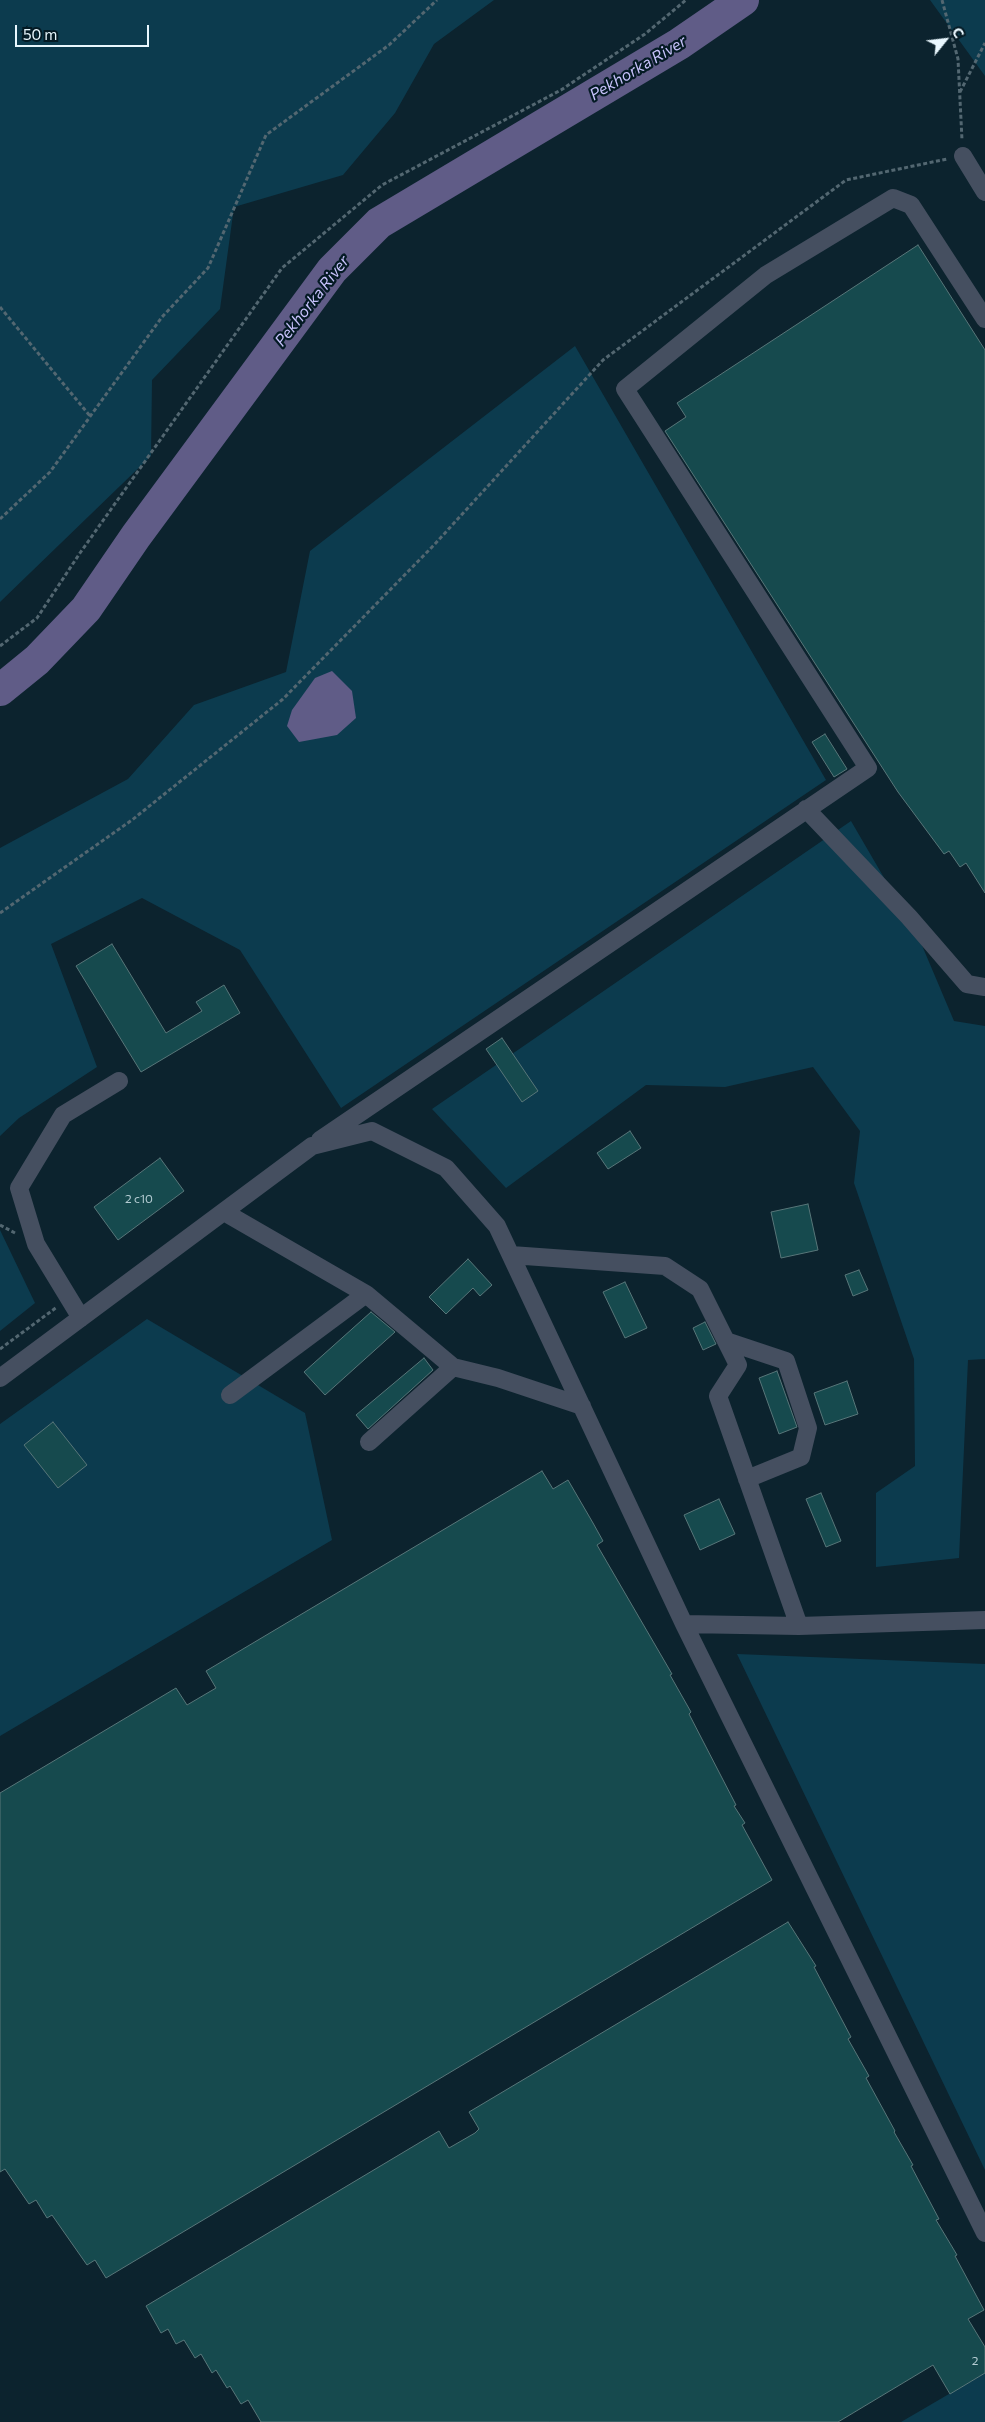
<!DOCTYPE html>
<html>
<head>
<meta charset="utf-8">
<style>
  body { margin:0 }
  #map { position:relative; width:985px; height:2422px; overflow:hidden; background:#0c232e; font-family:Commissioner,sans-serif }
  canvas { display:block }
  .north { position:absolute; left:920px; top:15px; width:50px; height:50px; -webkit-text-stroke:4px #041a24; paint-order:stroke; rotate:61deg; font-size:14px; font-weight:700; line-height:20px; text-align:center; color:#e9f7fe }
  .north::after { content:''; display:block; margin:auto; width:18px; height:22px; background:#e9f7fe; clip-path:polygon(50% 0,100% 100%,50% 72%,0 100%) }
  .scale { position:absolute; left:15px; top:25px; width:134px; height:22px; box-sizing:border-box; border:2px solid #e9f7fe; border-top:0; padding-left:6px; font-size:15px; line-height:18px; white-space:nowrap; color:#e9f7fe; -webkit-text-stroke:4px #041a24; paint-order:stroke }
</style>
</head>
<body>
<div id="map">
<canvas width="985" height="2422"></canvas>
<div class="north">С</div>
<div class="scale">50 m</div>
</div>
<script>
const context = document.querySelector('canvas').getContext('2d');
context.lineJoin = 'round';
function fill(path, color) {
  context.fillStyle = color;
  context.fill(path, 'evenodd');
}
function poly(rows) {
  const path = new Path2D();
  for (const r of rows) {
    path.moveTo(r[0], r[1]);
    for (let i = 2; i < r.length; i += 2) path.lineTo(r[i], r[i + 1]);
  }
  return path;
}
function trace(path, color, width, dash) {
  context.strokeStyle = color;
  context.lineWidth = width;
  context.lineCap = dash ? 'butt' : 'round';
  context.setLineDash(dash || []);
  context.stroke(path);
}
function drawText(font, color, halo, rows, align = 'center') {
  context.font = font + ' Commissioner,sans-serif';
  context.lineWidth = 4.5;
  context.setLineDash([]);
  context.textBaseline = 'middle';
  context.strokeStyle = halo;
  context.fillStyle = color;
  for (const [text, x, y, turn = 0] of rows) {
    context.save();
    context.translate(x, y);
    context.rotate((+turn || 0) * Math.PI / 180);
    context.textAlign = isNaN(turn) ? turn : align;
    if (halo) context.strokeText(text, 0, 0);
    context.fillText(text, 0, 0);
    context.restore();
  }
}
const green = poly([
  [0,0,494,0,434,44,395,113,343,175,234,207,220,309,152,380,151,456,0,602],
  [930,0,985,0,985,76],
  [575,346,826,780,341,1108,240,950,142,898,51,944,97,1067,19,1118,0,1136,0,848,128,779,194,705,286,672,310,551],
  [851,821,918,936,954,1021,985,1026,985,1359,968,1360,959,1558,876,1567,876,1493,915,1466,914,1359,854,1183,860,1131,813,1067,725,1087,646,1085,506,1188,432,1109],
  [0,1230,35,1303,0,1331],
  [147,1319,305,1413,332,1540,0,1736,0,1424],
  [737,1654,985,1664,985,2170],
  [985,2373,985,2422,901,2422]
]);
const water = poly([
  [332,671,352,691,356,718,337,735,299,742,287,726,292,710,315,678]
]);
const river = poly([
  [0,690,37,660,86,609,136,536,332,270,379,223,679,44,743,0]
]);
const building = poly([
  [918,245,985,350,985,893,966,863,960,867,949,851,944,854,898,792,665,431,686,417,677,403,918,245],
  [825,734,847,769,834,777,812,742,825,734],
  [112,944,166,1033,202,1011,196,1002,224,985,240,1013,141,1072,76,966,112,944],
  [502,1038,538,1091,522,1102,486,1049,502,1038],
  [630,1131,641,1148,608,1169,597,1153,630,1131],
  [160,1158,184,1191,118,1240,94,1207,160,1158],
  [808,1204,818,1250,781,1258,771,1212,808,1204],
  [468,1259,492,1285,480,1296,473,1288,446,1314,429,1297,468,1259],
  [859,1270,868,1290,853,1296,845,1275,859,1270],
  [625,1282,647,1328,625,1338,603,1292,625,1282],
  [371,1312,395,1332,325,1395,304,1372,371,1312],
  [705,1322,716,1344,703,1350,693,1328,705,1322],
  [424,1358,433,1370,368,1429,356,1415,424,1358],
  [777,1371,797,1427,779,1434,759,1378,777,1371],
  [847,1381,858,1414,825,1425,814,1393,847,1381],
  [53,1422,87,1465,58,1488,24,1445,53,1422],
  [542,1471,553,1489,568,1480,593,1523,603,1541,597,1545,672,1674,670,1675,691,1712,689,1714,736,1805,734,1806,745,1823,742,1825,772,1880,106,2278,95,2260,87,2265,52,2215,47,2218,36,2200,29,2204,5,2169,0,2172,0,1793,176,1688,187,1705,216,1688,206,1671,542,1471],
  [821,1493,841,1541,826,1547,806,1499,821,1493],
  [719,1499,735,1534,700,1550,684,1515,719,1499],
  [788,1922,816,1966,814,1967,851,2037,848,2039,869,2076,866,2078,895,2131,894,2132,913,2165,911,2166,939,2219,936,2220,957,2255,955,2256,984,2310,968,2319,985,2347,985,2373,950,2394,933,2365,838,2422,261,2422,248,2400,241,2404,230,2386,227,2388,216,2370,212,2373,201,2354,195,2358,184,2340,176,2344,168,2329,161,2333,146,2306,439,2131,449,2148,475,2133,479,2129,469,2112,788,1922]
]);
const path = poly([
  [942,0,958,59,962,140],
  [960,92,985,43],
  [0,307,90,416],
  [0,519,50,472,162,317,208,268,266,135,389,45,437,0],
  [0,646,37,618,80,553,282,268,382,185,561,90,645,34,686,0],
  [0,913,132,820,283,699,434,545,603,360,846,180,947,159],
  [0,1225,15,1233],
  [0,1349,57,1307]
]);
const minor = poly([
  [963,156,985,192],
  [806,809,909,917,967,984,985,987],
  [320,1140,868,768,625,389,766,275,893,198,911,205,985,319],
  [224,1212,366,1294,453,1367],
  [511,1255,665,1266,700,1289,738,1365,718,1396,799,1626],
  [81,1318,36,1244,19,1188,63,1115,119,1081],
  [726,1341,786,1361,808,1428,801,1457,747,1479],
  [0,1378,312,1146,372,1131,446,1168,497,1226,684,1624,985,2233],
  [230,1395,366,1294],
  [369,1442,453,1367,498,1378,582,1406],
  [684,1624,799,1626,985,1620]
]);
const numberNames = [
  ["2 с10",139,1199],
  ["2",975,2361]
];
const waterNames = [
  ["Pekhorka River",638,68,-31],
  ["Pekhorka River",312,301,-52]
];
fill(green, '#0c3b4e');
fill(water, '#605c87');
trace(river, '#605c87', 32);
fill(building, '#164a4e');
trace(building, '#587679', 1);
trace(path, '#536771', 3, [4, 2.5]);
trace(minor, '#454f60', 18);
drawText('12px', '#b4ccd2', null, numberNames);
drawText('italic 16px', '#c7c2fb', '#041a24', waterNames);
</script>
</body>
</html>
